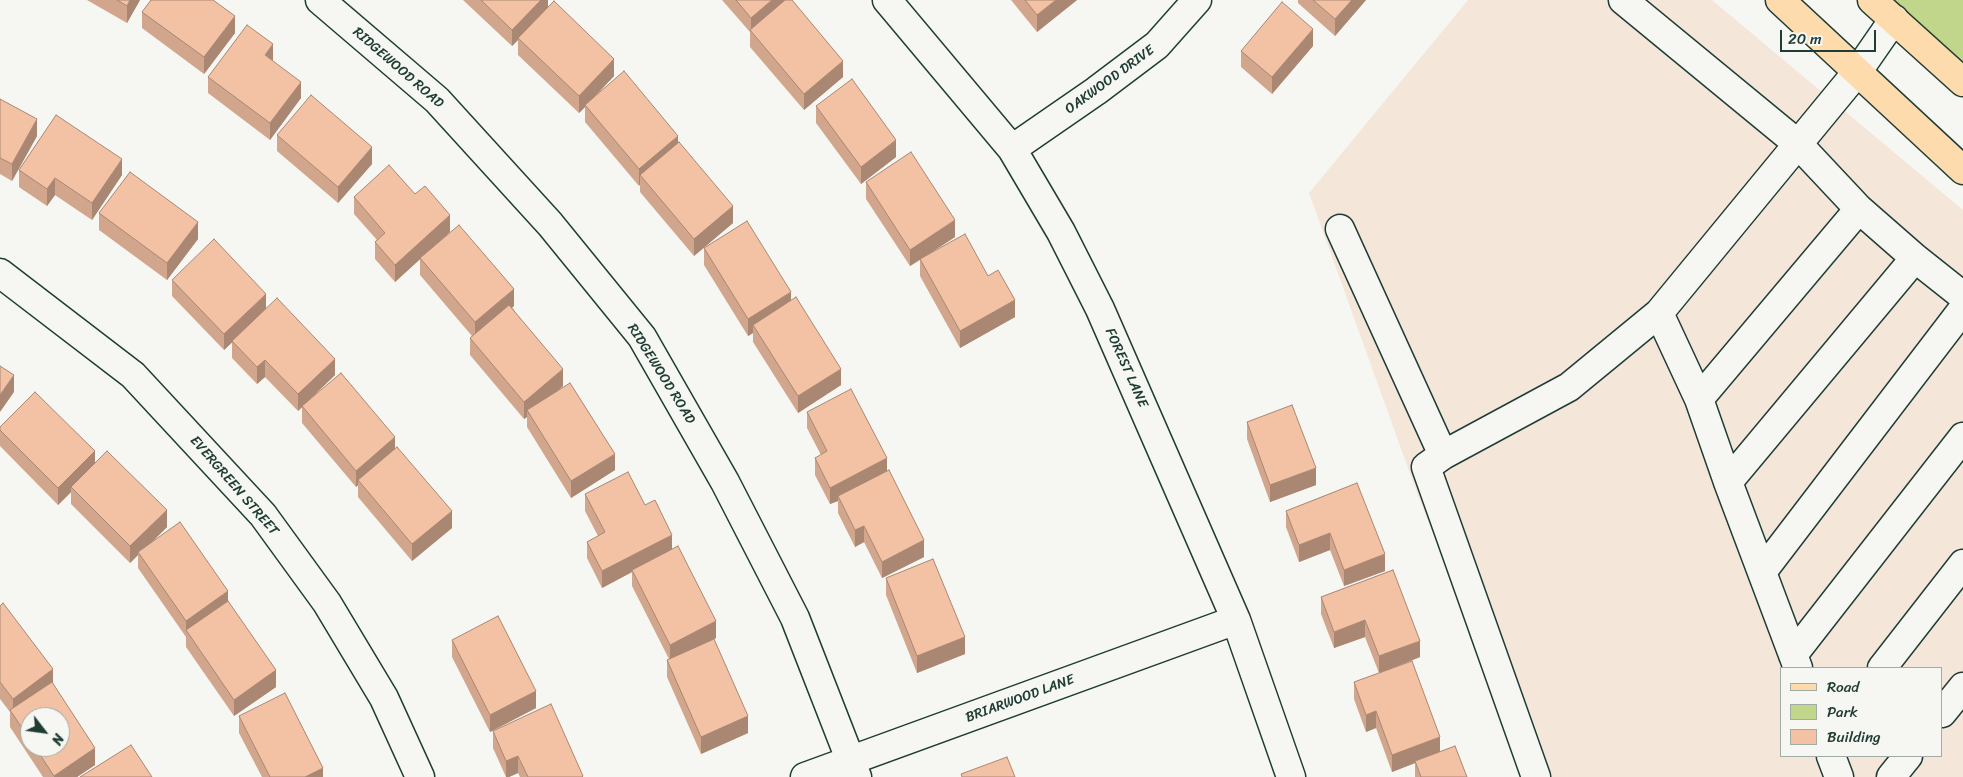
<!DOCTYPE html>
<html>
<head>
<meta charset="utf-8">
<style>
  body { margin:0 }
  #map { position:relative; width:1963px; height:777px; overflow:hidden; background:#f6f6f2; font-family:Sriracha,sans-serif }
  canvas { display:block }
  .legend { position:absolute; left:1780px; top:667px; width:162px; height:90px; box-sizing:border-box; background:#f6f6f2; border:1px solid #a0aca6; margin:0; padding:6px 9px; list-style:none; font-size:15px; color:#1f3d34 }
  .legend li { display:flex; align-items:center; gap:10px; height:25px }
  .legend b { width:25px; border:1px solid #a0aca6 }
  .north { position:absolute; left:20px; top:707px; width:50px; height:50px; box-sizing:border-box; background:#f6f6f2; border:1px solid #a0aca6; border-radius:50%; rotate:120deg; font-size:14px; font-weight:700; line-height:20px; text-align:center; color:#1f3d34 }
  .north::after { content:''; display:block; margin:auto; width:18px; height:22px; background:#1f3d34; clip-path:polygon(50% 0,100% 100%,50% 72%,0 100%) }
  .scale { position:absolute; left:1780px; top:30px; width:96px; height:22px; box-sizing:border-box; border:2px solid #1f3d34; border-top:0; padding-left:6px; font-size:15px; line-height:18px; white-space:nowrap; color:#1f3d34; -webkit-text-stroke:4px #f6f6f2; paint-order:stroke }
</style>
</head>
<body>
<div id="map">
<canvas width="1963" height="777"></canvas>
<ul class="legend">
<li><b style="height:6px;background:#fedbac"></b>Road</li>
<li><b style="height:14px;background:#c1d68b"></b>Park</li>
<li><b style="height:14px;background:#f3c1a3"></b>Building</li>
</ul>
<div class="north">N</div>
<div class="scale">20 m</div>
</div>
<script>
const context = document.querySelector('canvas').getContext('2d');
context.lineJoin = 'round';
function fill(path, color) {
  context.fillStyle = color;
  context.fill(path, 'evenodd');
}
function poly(rows) {
  const path = new Path2D();
  for (const r of rows) {
    path.moveTo(r[0], r[1]);
    for (let i = 2; i < r.length; i += 2) path.lineTo(r[i], r[i + 1]);
  }
  return path;
}
function trace(path, color, width, dash) {
  context.strokeStyle = color;
  context.lineWidth = width;
  context.lineCap = dash ? 'butt' : 'round';
  context.setLineDash(dash || []);
  context.stroke(path);
}
function drawText(font, color, halo, rows, align = 'center') {
  context.font = font + ' Sriracha,sans-serif';
  context.lineWidth = 4;
  context.setLineDash([]);
  context.textBaseline = 'middle';
  context.strokeStyle = halo;
  context.fillStyle = color;
  for (const [text, x, y, turn = 0] of rows) {
    context.save();
    context.translate(x, y);
    context.rotate((+turn || 0) * Math.PI / 180);
    context.textAlign = isNaN(turn) ? turn : align;
    if (halo) context.strokeText(text, 0, 0);
    context.fillText(text, 0, 0);
    context.restore();
  }
}
const built = poly([
  [1468,0,1712,0,1963,210,1963,777,1531,777,1417,493,1309,193],
  [1782,668,1942,668,1942,756,1782,756]
]);
const green = poly([
  [1872,0,1963,0,1963,81]
]);
const minor = poly([
  [320,0,437,100,550,224,642,337,725,482,795,618,857,777],
  [887,0,1012,149,1061,232,1100,309,1236,620,1291,777],
  [1623,0,1798,144,1859,209,1915,258,1963,296],
  [1012,149,1096,91,1157,45,1197,0],
  [1340,229,1443,455],
  [0,273,133,375,263,515,327,603,384,698,420,777],
  [1659,313,1699,399,1728,482,1798,668],
  [1699,399,1859,209],
  [1728,482,1915,258],
  [1762,572,1963,309],
  [1793,655,1963,437],
  [1882,668,1963,564],
  [1942,713,1963,687],
  [1831,756,1839,777],
  [805,777,1236,620],
  [1536,777,1426,467,1443,455,1569,387,1659,313,1858,71,1894,19],
  [1891,777,1908,756]
]);
const major = poly([
  [1780,0,1963,170],
  [1872,0,1963,82]
]);
const wall = poly([
  [87,0,140,0,127,23],
  [463,0,548,0,548,7,614,76,594,97,678,143,733,223,694,256,640,192,640,184,639,186,585,122,585,107,579,113,518,55,518,40,512,46],
  [722,0,792,0,843,77,804,110,750,47,750,32],
  [1011,0,1077,0,1037,32],
  [1298,0,1366,0,1335,36,1298,3],
  [142,12,235,33,204,74,142,28],
  [1313,46,1272,94,1241,67,1241,51],
  [273,61,301,98,270,140,208,93,208,77],
  [0,99,37,136,12,181,0,174],
  [816,106,896,157,861,184,816,123],
  [277,135,372,164,338,203,277,151],
  [19,170,122,175,92,220,55,195,47,206,19,187],
  [866,182,955,237,928,255,988,276,1015,317,960,348,920,276,920,260,910,266,866,199],
  [415,194,450,232,434,246,514,306,512,307,563,386,558,391,615,470,571,498,527,427,527,417,524,419,470,355,470,338,472,336,420,275,420,259,395,282,375,259,375,242,377,240,354,214,354,197],
  [99,213,198,239,167,280,99,230],
  [704,248,791,301,841,385,798,413,753,342,753,333,748,336,704,265],
  [172,280,335,375,308,401,395,448,452,528,412,561,358,497,358,485,356,487,302,423,302,407,298,411,265,377,257,384,232,358,232,342,224,350,172,296],
  [807,412,887,471,924,557,882,578,864,542,855,547,838,513,838,501,830,504,815,475,815,458,821,455,807,428],
  [1247,422,1316,485,1270,502,1247,439],
  [0,427,95,463,167,527,150,544,228,602,276,687,234,716,186,647,186,637,138,568,138,555,130,563,71,504,71,492,58,505,0,446],
  [1357,483,1385,571,1344,586,1330,550,1299,562,1286,527,1286,511],
  [585,494,645,505,672,549,716,638,702,645,748,733,701,754,667,677,667,660,669,659,632,586,632,572,602,588,587,558,587,542,598,536,585,511],
  [1393,570,1420,657,1396,667,1440,752,1467,777,1415,777,1415,763,1392,772,1376,728,1366,732,1354,699,1354,682,1379,673,1365,637,1334,648,1321,614,1321,597],
  [886,578,965,654,917,673,886,595],
  [0,606,53,684,95,765,77,777,43,777,10,727,10,712,0,699],
  [30,717,60,747,30,747],
  [452,640,536,708,490,732,452,657],
  [239,716,323,777,262,777,239,733],
  [493,731,583,777,520,777,518,773,509,777,506,777,493,748]
]);
const shadedWall = poly([
  [130,0,140,0,127,23,127,6],
  [541,0,548,0,548,9,518,38,518,40,512,46,512,30],
  [772,0,791,0,751,32,751,18],
  [1056,0,1077,0,1037,32,1037,15],
  [1352,0,1366,0,1335,36,1335,19],
  [235,16,235,33,204,74,204,57],
  [1313,29,1313,46,1272,94,1272,77],
  [273,44,273,61,265,55],
  [614,59,614,76,586,106,585,105,585,107,579,113,579,96],
  [843,61,843,77,804,110,804,94],
  [301,82,301,98,270,140,270,123],
  [37,119,37,136,12,181,12,164],
  [678,136,678,152,640,175,640,184,639,186,639,169],
  [896,140,896,157,861,184,861,167],
  [372,147,372,164,338,203,338,187],
  [122,159,122,175,92,220,92,203],
  [55,178,55,195,47,206,47,189],
  [733,206,733,223,694,256,694,239],
  [450,215,450,232,395,282,395,265],
  [955,220,955,237,910,266,910,250],
  [198,222,198,239,167,280,167,263],
  [514,289,514,306,475,339,475,322],
  [791,292,791,309,753,325,753,333,748,336,748,319],
  [266,294,266,311,224,350,224,334],
  [1015,300,1015,317,960,348,960,331],
  [335,359,335,375,298,411,298,394],
  [265,360,265,377,257,384,257,367],
  [563,369,563,386,529,415,527,410,527,417,524,419,524,402],
  [841,369,841,385,798,413,798,396],
  [14,375,14,392,0,412,0,395],
  [395,437,395,454,358,480,358,485,356,487,356,471],
  [95,451,95,468,71,487,71,492,58,505,58,488],
  [615,454,615,470,571,498,571,481],
  [887,458,887,475,838,496,838,501,830,504,830,488],
  [1316,468,1316,485,1270,502,1270,485],
  [167,510,167,527,140,554,138,552,138,555,130,563,130,546],
  [452,511,452,528,412,561,412,544],
  [864,526,864,542,855,547,855,530],
  [1330,533,1330,550,1299,562,1299,545],
  [672,535,672,551,632,570,632,572,602,588,602,571],
  [924,540,924,557,882,578,882,562],
  [1385,554,1385,571,1344,586,1344,570],
  [228,591,228,608,186,630,186,637,186,621],
  [1365,620,1365,637,1334,648,1334,632],
  [716,621,716,638,670,661,670,645],
  [965,637,965,654,917,673,917,656],
  [1420,641,1420,657,1379,673,1379,656],
  [53,669,53,686,13,716,13,699],
  [276,670,276,687,234,716,234,700],
  [536,691,536,708,490,732,490,715],
  [1376,711,1376,728,1366,732,1366,715],
  [748,716,748,733,701,754,701,737],
  [1440,737,1440,754,1415,761,1415,763,1392,772,1392,755],
  [95,748,95,765,77,777,54,777,54,776],
  [518,756,518,773,509,777,506,777,506,761],
  [323,768,323,777,305,777]
]);
const building = poly([
  [117,0,130,0,127,6,117,0],
  [151,0,213,0,235,16,204,57,142,12,151,0],
  [481,0,541,0,512,30,481,0],
  [736,0,772,0,751,18,736,0],
  [785,0,792,0,843,61,804,94,750,30,785,0],
  [1025,0,1056,0,1037,15,1025,0],
  [1313,0,1352,0,1335,19,1313,0],
  [554,1,614,59,579,96,518,38,554,1],
  [1282,2,1313,29,1272,77,1241,51,1282,2],
  [247,25,273,44,265,55,301,82,270,123,208,77,247,25],
  [624,71,678,136,639,169,585,105,624,71],
  [852,79,896,140,861,167,816,106,852,79],
  [311,95,372,147,338,187,277,135,311,95],
  [0,99,37,119,12,164,0,158,0,99],
  [56,115,122,159,92,203,55,178,47,189,19,170,56,115],
  [679,142,733,206,694,239,640,175,679,142],
  [911,152,955,220,910,250,866,182,911,152],
  [389,165,415,194,425,186,450,215,395,265,375,242,385,233,354,197,389,165],
  [130,172,198,222,167,263,99,213,130,172],
  [747,221,791,292,748,319,704,248,747,221],
  [459,225,514,289,475,322,420,258,459,225],
  [965,234,988,276,998,270,1015,300,960,331,920,259,965,234],
  [214,239,266,294,224,334,172,280,214,239],
  [796,297,841,369,798,396,753,325,796,297],
  [277,298,335,359,298,394,265,360,257,367,232,341,277,298],
  [509,305,563,369,524,402,470,338,509,305],
  [0,366,14,375,0,395,0,366],
  [341,373,395,437,356,471,302,406,341,373],
  [570,383,615,454,571,481,527,410,570,383],
  [851,389,887,458,830,488,815,458,827,451,807,412,851,389],
  [35,392,95,451,58,488,0,430,0,427,35,392],
  [1292,405,1316,468,1270,485,1247,422,1292,405],
  [397,447,452,511,412,544,358,480,397,447],
  [107,451,167,510,130,546,71,487,107,451],
  [889,470,924,540,882,562,864,526,855,530,838,496,889,470],
  [628,472,645,505,655,500,672,535,602,571,587,542,605,532,585,494,628,472],
  [1357,483,1385,554,1344,570,1330,533,1299,545,1286,511,1357,483],
  [180,522,228,591,186,621,138,552,180,522],
  [678,546,716,621,670,645,632,570,678,546],
  [933,559,965,637,917,656,886,578,933,559],
  [1393,570,1420,641,1379,656,1365,620,1334,632,1321,597,1393,570],
  [228,601,276,670,234,700,186,630,228,601],
  [3,603,53,669,13,699,0,682,0,606,3,603],
  [498,616,536,691,490,715,452,640,498,616],
  [714,639,748,716,701,737,667,660,714,639],
  [1412,661,1440,737,1392,755,1376,711,1366,715,1354,682,1412,661],
  [52,682,95,748,54,776,35,747,60,747,60,717,30,717,30,740,10,710,52,682],
  [285,693,323,768,305,777,270,777,239,716,285,693],
  [551,704,583,776,582,777,528,777,518,756,506,761,493,731,551,704],
  [131,745,152,777,80,777,131,745],
  [1455,746,1467,777,1421,777,1415,761,1455,746],
  [1007,757,1015,777,962,777,961,774,1007,757]
]);
const streetNames = [
  ["RIDGEWOOD ROAD",398,68,41],
  ["OAKWOOD DRIVE",1110,80,-36],
  ["FOREST LANE",1126,368,66],
  ["RIDGEWOOD ROAD",661,374,58],
  ["EVERGREEN STREET",234,486,49],
  ["BRIARWOOD LANE",1020,699,-20]
];
fill(built, '#f5e6da');
fill(green, '#c1d68b');
trace(minor, '#1f3d34', 31);
trace(major, '#1f3d34', 31);
trace(minor, '#f6f6f2', 28);
trace(major, '#fedbac', 28);
fill(wall, '#d1a68c');
fill(shadedWall, '#aa8772');
fill(building, '#f3c1a3');
trace(building, '#aa8772', 1);
drawText('14px', '#1f3d34', '#f6f6f2', streetNames);
</script>
</body>
</html>
